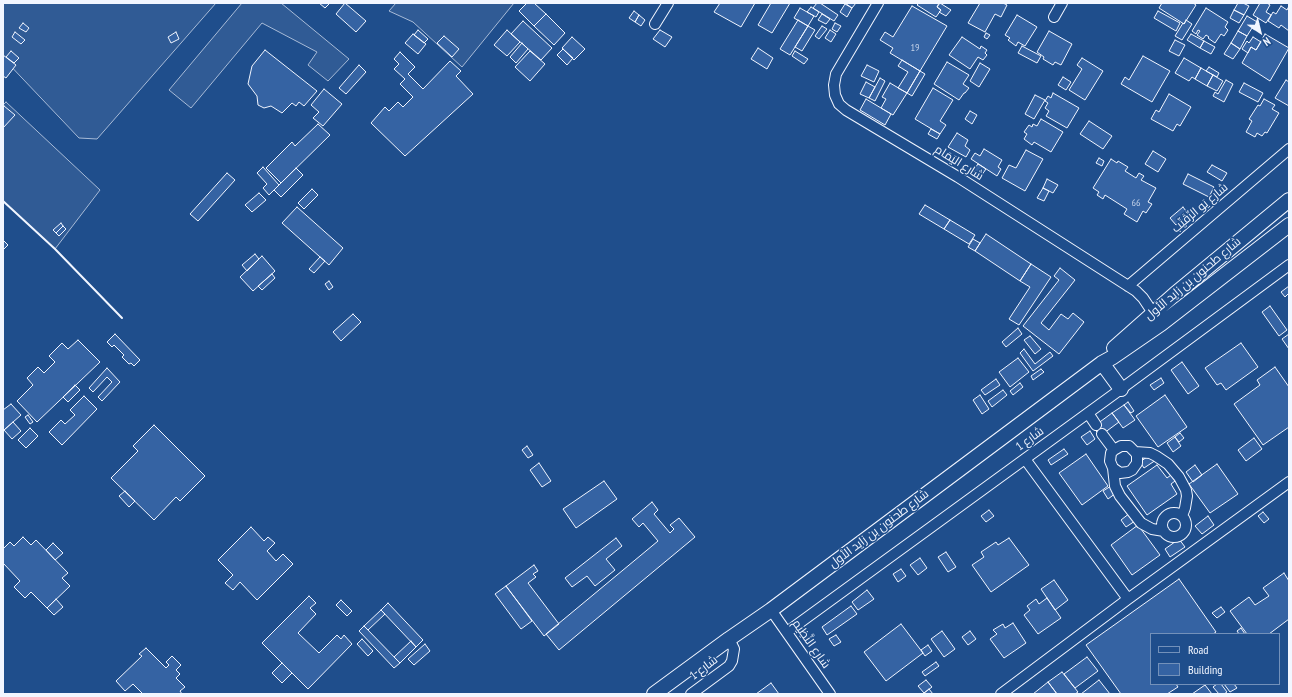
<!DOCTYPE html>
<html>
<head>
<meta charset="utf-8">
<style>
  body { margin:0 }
  #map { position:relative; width:1292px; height:697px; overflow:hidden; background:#1f4e8c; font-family:"PT Sans Narrow",sans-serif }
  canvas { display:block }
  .frame { position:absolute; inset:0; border:4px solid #f2f6ff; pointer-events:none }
  .legend { position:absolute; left:1150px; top:633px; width:130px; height:52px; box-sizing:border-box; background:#1f4e8c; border:1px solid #7391ba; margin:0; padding:5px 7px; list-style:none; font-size:12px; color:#f2f6ff }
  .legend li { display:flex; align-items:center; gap:8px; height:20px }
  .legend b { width:20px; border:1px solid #7391ba }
  .north { position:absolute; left:1240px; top:12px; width:40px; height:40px; -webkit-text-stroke:3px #1f4e8c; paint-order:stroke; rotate:145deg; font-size:11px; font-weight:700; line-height:16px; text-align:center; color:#f2f6ff }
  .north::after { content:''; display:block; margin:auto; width:14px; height:18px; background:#f2f6ff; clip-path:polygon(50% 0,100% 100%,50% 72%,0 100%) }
</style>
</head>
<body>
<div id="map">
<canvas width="1292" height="697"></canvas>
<div class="frame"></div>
<ul class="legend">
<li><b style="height:5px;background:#1f4e8c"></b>Road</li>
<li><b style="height:11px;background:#3563a3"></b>Building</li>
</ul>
<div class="north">N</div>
</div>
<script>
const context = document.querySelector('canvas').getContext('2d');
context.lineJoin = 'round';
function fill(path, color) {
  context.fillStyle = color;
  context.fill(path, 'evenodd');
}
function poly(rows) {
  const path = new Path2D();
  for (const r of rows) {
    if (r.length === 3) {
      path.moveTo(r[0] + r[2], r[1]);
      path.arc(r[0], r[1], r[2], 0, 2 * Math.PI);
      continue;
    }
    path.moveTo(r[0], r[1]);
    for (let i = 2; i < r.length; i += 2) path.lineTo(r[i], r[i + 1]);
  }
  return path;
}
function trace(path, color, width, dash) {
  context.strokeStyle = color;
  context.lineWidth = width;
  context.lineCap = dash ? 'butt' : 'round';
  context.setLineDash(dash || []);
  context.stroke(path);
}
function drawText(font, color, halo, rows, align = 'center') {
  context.font = font + ' "PT Sans Narrow",Cairo,sans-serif';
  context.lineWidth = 3;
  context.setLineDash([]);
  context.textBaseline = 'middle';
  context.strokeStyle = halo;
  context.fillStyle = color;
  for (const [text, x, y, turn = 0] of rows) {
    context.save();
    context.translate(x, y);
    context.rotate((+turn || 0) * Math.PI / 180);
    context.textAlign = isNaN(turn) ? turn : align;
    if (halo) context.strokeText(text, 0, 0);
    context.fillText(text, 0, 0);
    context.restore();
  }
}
const built = poly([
  [3,3,216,3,97,139,79,138,3,58,3,3],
  [242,3,281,3,349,59,328,81,308,65,317,52,262,23,191,108,169,90,242,3],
  [396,3,514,3,462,67,413,22,389,11,396,3],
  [6,102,100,190,55,249,3,201,3,105,6,102]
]);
const building = poly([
  [319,3,330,3,325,8,319,3],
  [345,3,366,21,356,32,336,14,345,3],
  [527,3,534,3,546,14,534,26,519,11,527,3],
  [720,3,755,3,741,27,714,12,720,3],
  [771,3,790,3,772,33,758,25,771,3],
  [817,3,820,3,838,15,834,21,813,8,817,3],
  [845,3,856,3,852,8,845,3],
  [919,3,939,3,937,7,941,10,936,17,917,5,919,3],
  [940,3,951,10,946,16,939,12,941,10,937,7,940,3],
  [980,3,1003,3,1007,5,1001,17,995,14,985,32,968,23,980,3],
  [1162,3,1193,3,1196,5,1184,24,1159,8,1162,3],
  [1238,3,1243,3,1249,6,1244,15,1234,10,1238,3],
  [1260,3,1267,3,1270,5,1266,12,1271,15,1266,23,1253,15,1260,3],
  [845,4,852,8,847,17,840,12,845,4],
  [912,6,947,26,920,71,890,53,893,48,880,40,885,32,893,37,912,6],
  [1281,6,1287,10,1289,6,1289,31,1281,25,1279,28,1268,21,1273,12,1276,14,1281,6],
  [811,7,819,12,816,17,807,12,811,7],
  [800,8,814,16,808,26,794,18,800,8],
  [1206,8,1228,22,1225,27,1228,30,1224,36,1221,34,1215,43,1208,38,1209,37,1206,35,1203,39,1197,35,1200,31,1198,30,1196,34,1192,31,1206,8],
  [1234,10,1244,15,1239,23,1230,18,1234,10],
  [634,11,639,15,635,22,629,18,634,11],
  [1158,11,1180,23,1176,31,1154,18,1158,11],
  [546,14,565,33,554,45,534,26,546,14],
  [822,14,830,19,826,24,818,20,822,14],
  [639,15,645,20,641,26,635,22,639,15],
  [1017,15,1037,27,1025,46,1018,42,1016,46,1008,40,1010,38,1005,35,1017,15],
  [1247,16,1259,23,1255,30,1252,28,1247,36,1238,31,1247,16],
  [798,20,808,26,790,55,780,49,798,20],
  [1186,20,1192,24,1182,40,1175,36,1183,23,1184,24,1186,20],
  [523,21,552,48,541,60,511,34,523,21],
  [23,23,29,28,26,32,19,28,23,23],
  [835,23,841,26,837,32,832,29,835,23],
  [808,26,815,30,802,51,795,47,808,26],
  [822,26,827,29,819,39,815,36,822,26],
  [418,30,428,39,424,43,414,35,418,30],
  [507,30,520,42,507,56,494,45,507,30],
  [660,30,672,37,665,47,653,39,660,30],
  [830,30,836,34,831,42,825,38,830,30],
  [1049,31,1072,44,1061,65,1055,62,1053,65,1043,59,1044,57,1037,52,1049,31],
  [1238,31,1247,36,1240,49,1231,43,1238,31],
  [15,32,25,40,21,44,12,37,15,32],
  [176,32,179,39,171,43,168,37,176,32],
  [986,33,990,35,987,39,984,37,986,33],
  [413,34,426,44,418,54,405,43,413,34],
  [1191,34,1204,41,1200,48,1187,40,1191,34],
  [1265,34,1289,48,1270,81,1242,63,1251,47,1256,50,1265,34],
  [444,36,459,49,452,57,437,43,444,36],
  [572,37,585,49,574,60,562,48,572,37],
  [962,37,980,49,981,46,987,50,985,53,987,55,983,60,978,57,970,69,949,55,962,37],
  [1253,37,1261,42,1256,50,1251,47,1248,53,1242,49,1247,41,1249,43,1253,37],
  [1175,40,1185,45,1179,56,1169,51,1175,40],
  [1204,41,1215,47,1211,54,1200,48,1204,41],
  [522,43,528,49,516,63,510,57,522,43],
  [1231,43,1240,49,1233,59,1224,54,1231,43],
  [1022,46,1041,56,1037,63,1018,53,1022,46],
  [758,48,773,58,767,69,751,59,758,48],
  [563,49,573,58,567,65,557,55,563,49],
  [265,50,317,91,304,106,299,102,296,106,292,103,282,113,271,106,264,108,258,105,257,96,248,84,252,66,265,50],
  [11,51,19,58,14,63,6,57,11,51],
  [530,51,545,64,530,81,515,67,530,51],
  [795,51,808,59,804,64,792,56,795,51],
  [400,52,415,67,408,74,423,89,450,61,461,71,456,76,473,94,405,156,371,123,385,107,389,111,398,102,403,107,413,97,400,84,405,79,394,69,399,64,394,59,400,52],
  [3,55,16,65,6,78,3,76,3,55],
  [1143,56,1170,71,1152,102,1121,84,1125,77,1129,80,1143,56],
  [1082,58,1103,71,1085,100,1069,90,1082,69,1077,65,1082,58],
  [1184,58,1201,68,1195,79,1192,77,1189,81,1175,73,1184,58],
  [902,60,920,71,907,93,898,88,908,72,898,66,902,60],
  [947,62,969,75,963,84,969,88,965,93,964,93,959,100,934,84,947,62],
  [980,63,990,69,979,87,970,81,980,63],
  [359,65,366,72,346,94,339,88,359,65],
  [867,65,879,71,874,82,861,76,867,65],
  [1209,67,1219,73,1217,77,1206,71,1209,67],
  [1201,68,1213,75,1207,86,1195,79,1201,68],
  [920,71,925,74,912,96,907,93,920,71],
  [1213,75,1223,81,1217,91,1207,86,1213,75],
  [1063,77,1071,82,1066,90,1058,85,1063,77],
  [880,78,885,81,875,101,869,98,880,78],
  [1226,80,1233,84,1224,102,1213,96,1215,92,1218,94,1226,80],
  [1286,80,1289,82,1289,106,1275,98,1286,80],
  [866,82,875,87,869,98,860,94,866,82],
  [890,83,907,93,893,115,881,108,886,99,882,97,890,83],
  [1244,83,1263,93,1258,102,1239,92,1244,83],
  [933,88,953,100,940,121,946,125,940,134,915,119,933,88],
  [324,89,342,104,323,126,313,118,319,112,311,105,324,89],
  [1053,93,1079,108,1067,128,1046,116,1049,111,1045,108,1048,103,1045,101,1048,96,1051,98,1053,93],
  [1169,94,1191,107,1180,126,1177,124,1173,131,1151,119,1156,110,1159,112,1169,94],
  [1035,95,1045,100,1034,119,1025,114,1035,95],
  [866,99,891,114,885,125,860,110,866,99],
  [1264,99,1275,105,1272,109,1279,113,1267,133,1265,132,1262,136,1257,133,1255,137,1246,132,1252,121,1249,119,1258,105,1260,106,1264,99],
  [4,106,15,115,3,128,3,107,4,106],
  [970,111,977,115,972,124,965,119,970,111],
  [1041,119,1063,132,1051,152,1034,142,1032,145,1024,139,1027,134,1024,132,1029,125,1032,127,1033,124,1037,126,1041,119],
  [1089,121,1112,136,1103,149,1080,134,1089,121],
  [318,124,330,135,281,183,266,168,292,142,295,146,318,124],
  [931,129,940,134,937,139,928,134,931,129],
  [957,133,968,140,965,146,970,150,966,157,948,147,957,133],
  [984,149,1002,160,998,167,1001,169,997,176,971,159,975,153,980,156,984,149],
  [1026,150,1043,159,1025,191,1002,178,1009,165,1016,168,1026,150],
  [1153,151,1166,159,1158,172,1145,164,1153,151],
  [1099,158,1104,161,1102,166,1096,163,1099,158],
  [1111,159,1117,163,1118,161,1128,167,1125,171,1136,178,1139,173,1144,176,1141,180,1156,188,1148,202,1152,204,1146,213,1143,211,1137,222,1124,214,1127,209,1105,195,1103,199,1097,195,1099,192,1093,188,1111,159],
  [978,164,986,169,981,176,973,171,978,164],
  [1212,165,1227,173,1222,181,1207,172,1212,165],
  [263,167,279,185,269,195,263,188,267,184,257,173,263,167],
  [296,168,303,175,281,197,274,190,296,168],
  [227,173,235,180,198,221,190,214,227,173],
  [1188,174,1214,187,1209,197,1183,184,1188,174],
  [1047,179,1058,185,1053,193,1043,188,1047,179],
  [1043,188,1049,191,1044,201,1037,198,1043,188],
  [312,189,318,195,304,209,298,203,312,189],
  [259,193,266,200,252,212,245,205,259,193],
  [925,205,950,220,944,229,919,214,925,205],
  [297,207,343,248,329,265,282,223,297,207],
  [1183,207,1189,215,1176,225,1170,218,1183,207],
  [950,220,975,235,969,244,944,229,950,220],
  [61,223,63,226,56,233,53,230,61,223],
  [63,226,66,229,59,236,56,233,63,226],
  [986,234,1031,264,1020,281,975,251,986,234],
  [973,239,980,243,975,251,968,247,973,239],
  [3,240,8,245,3,250,3,240],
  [255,254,259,259,247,271,242,265,255,254],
  [262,256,275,271,253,291,240,277,262,256],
  [320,257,325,261,314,273,309,269,320,257],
  [1031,264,1051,277,1019,325,1009,319,1030,287,1020,281,1031,264],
  [1060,268,1075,280,1041,323,1049,330,1061,314,1068,319,1073,313,1084,322,1059,354,1023,326,1059,280,1054,276,1060,268],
  [272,274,275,278,262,290,258,286,272,274],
  [329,281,333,287,329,290,325,284,329,281],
  [1289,286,1289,293,1285,297,1281,292,1289,286],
  [1270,306,1287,330,1279,336,1262,312,1270,306],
  [353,314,361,322,341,341,333,332,353,314],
  [1018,328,1022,334,1006,347,1002,342,1018,328],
  [115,334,140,360,134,366,131,363,129,364,122,357,124,355,114,345,112,347,107,342,115,334],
  [1289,334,1289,349,1282,339,1289,334],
  [1030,336,1041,349,1035,354,1024,340,1030,336],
  [78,340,100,362,37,422,17,401,33,385,27,378,38,367,44,373,55,362,49,356,62,343,68,349,78,340],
  [1241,343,1258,367,1226,390,1221,383,1217,385,1205,368,1241,343],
  [1024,349,1035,364,1050,352,1053,356,1033,371,1020,353,1024,349],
  [1018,358,1029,372,1010,387,999,372,1018,358],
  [1182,362,1199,386,1188,394,1171,370,1182,362],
  [1275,367,1289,387,1289,427,1263,445,1234,404,1260,385,1257,380,1275,367],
  [107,368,120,382,102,401,98,397,112,382,107,377,93,392,89,388,107,368],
  [1041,369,1044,372,1033,380,1031,376,1041,369],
  [1161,378,1164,383,1154,390,1150,385,1161,378],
  [996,379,1000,385,985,395,981,390,996,379],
  [1020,383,1023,387,1013,395,1010,391,1020,383],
  [75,385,80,390,68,402,63,397,75,385],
  [1003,390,1007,395,992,407,988,401,1003,390],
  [980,395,989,409,982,414,973,400,980,395],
  [1165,395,1187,427,1158,447,1136,416,1165,395],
  [84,396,97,409,62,445,49,432,61,420,65,424,75,415,70,410,84,396],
  [1128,402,1134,411,1131,413,1124,405,1128,402],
  [11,404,21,415,4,430,3,428,3,410,11,404],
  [1124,405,1135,420,1123,428,1112,413,1124,405],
  [1112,413,1119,422,1100,436,1093,427,1112,413],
  [28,415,33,422,30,424,25,417,28,415],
  [13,422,21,431,12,439,4,430,13,422],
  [154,425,205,476,180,501,176,497,154,520,111,478,138,451,133,446,154,425],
  [30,428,38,436,26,448,18,440,30,428],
  [1090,431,1095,439,1087,445,1081,437,1090,431],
  [1180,433,1184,438,1179,442,1175,437,1180,433],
  [1175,437,1181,446,1173,452,1167,443,1175,437],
  [1254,438,1262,449,1246,461,1238,450,1254,438],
  [527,446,533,455,528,458,522,450,527,446],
  [1064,449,1068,454,1051,465,1048,460,1064,449],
  [1086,454,1108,486,1082,505,1059,473,1086,454],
  [1151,454,1156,460,1144,468,1140,462,1151,454],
  [539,463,551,481,542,487,530,470,539,463],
  [1217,464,1238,494,1210,513,1189,484,1217,464],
  [1157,465,1167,478,1171,475,1175,481,1171,484,1177,494,1147,515,1127,486,1157,465],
  [1195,465,1202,475,1193,482,1186,472,1195,465],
  [604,481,617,499,576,528,563,509,604,481],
  [1111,486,1116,493,1108,499,1103,491,1111,486],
  [125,491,135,501,129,507,119,496,125,491],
  [652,502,658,510,654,514,670,533,674,529,670,525,679,518,695,537,559,650,546,634,658,541,643,523,639,527,632,519,652,502],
  [989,510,994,516,986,522,981,516,989,510],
  [1263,512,1269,519,1264,523,1258,516,1263,512],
  [1130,513,1135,521,1126,527,1121,520,1130,513],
  [1208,516,1214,525,1202,534,1195,526,1208,516],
  [1138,525,1160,555,1132,575,1111,545,1138,525],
  [251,527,264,541,268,537,275,543,267,551,276,561,283,554,293,564,257,600,240,582,233,590,225,583,233,575,218,560,251,527],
  [23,537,31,545,36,540,68,573,62,578,70,586,47,608,31,592,25,598,14,587,20,581,3,563,3,549,10,542,14,546,23,537],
  [616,538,622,546,606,559,615,570,595,586,587,576,572,587,565,578,616,538],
  [1009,538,1029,565,991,592,972,565,984,557,981,552,996,542,998,545,1009,538],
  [1179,539,1185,547,1170,557,1165,549,1179,539],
  [53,543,63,553,55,560,46,550,53,543],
  [946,552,956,567,948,572,938,557,946,552],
  [920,558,927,568,918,575,910,565,920,558],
  [534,565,538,571,533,574,536,577,528,583,559,624,544,636,506,586,534,565],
  [901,569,906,576,898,582,893,574,901,569],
  [1284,573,1289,581,1289,619,1269,634,1247,634,1230,611,1249,597,1255,605,1269,596,1263,588,1284,573],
  [1179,579,1216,632,1213,634,1151,634,1151,684,1176,684,1178,687,1167,694,1121,694,1086,645,1179,579],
  [1054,580,1068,600,1055,610,1041,589,1054,580],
  [506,586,532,621,521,629,495,594,506,586],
  [867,590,874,599,858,610,852,602,867,590],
  [309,596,316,603,310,608,316,614,298,633,319,653,337,635,341,639,344,635,352,644,308,689,262,643,309,596],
  [1047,598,1061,618,1038,634,1024,615,1030,610,1027,606,1036,599,1039,604,1047,598],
  [56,599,63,607,54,615,47,608,56,599],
  [341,600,352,611,347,616,336,605,341,600],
  [388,603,423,640,416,647,381,610,388,603],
  [851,606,857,614,827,635,822,627,851,606],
  [1221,607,1225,612,1217,618,1212,613,1221,607],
  [381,610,385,614,368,630,364,626,381,610],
  [1013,623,1026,643,1004,658,990,639,997,634,993,630,1003,624,1005,628,1013,623],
  [901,624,923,653,886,681,864,652,901,624],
  [364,626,400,663,394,668,359,631,364,626],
  [1241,628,1245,634,1239,634,1237,631,1241,628],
  [942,631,955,649,944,657,931,639,942,631],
  [970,631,976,639,968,645,962,637,970,631],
  [836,635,841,642,834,646,829,639,836,635],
  [362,639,373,651,368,656,357,644,362,639],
  [411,641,416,647,400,663,394,657,411,641],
  [425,644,430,651,414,665,408,659,425,644],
  [928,645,932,651,925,656,921,650,928,645],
  [146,648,166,668,169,665,166,662,172,656,181,665,176,670,180,674,176,678,185,687,180,691,182,694,143,694,133,684,125,691,116,681,142,656,139,654,146,648],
  [1087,657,1098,671,1075,688,1064,674,1087,657],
  [936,662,939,666,925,676,922,672,936,662],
  [282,663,292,673,282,683,272,673,282,663],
  [1062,672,1078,692,1075,694,1057,694,1048,682,1062,672],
  [926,680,932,687,924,693,918,686,926,680],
  [1099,680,1110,694,1081,694,1099,680],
  [1048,682,1057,694,1033,694,1048,682],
  [771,683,779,694,756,694,771,683],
  [1217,684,1221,684,1227,692,1224,694,1219,694,1213,687,1217,684],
  [1224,684,1234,684,1237,688,1230,692,1224,684],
  [1205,685,1212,694,1192,694,1205,685],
  [929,689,933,694,923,694,924,693,929,689]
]);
const street = poly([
  [878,3,836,74,834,85,835,95,839,104,846,110,958,177,1136,291,1143,298,1153,313],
  [1054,17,1062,3],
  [655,24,668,3],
  [1128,286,1289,149],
  [1088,413,1096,425],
  [1102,434,1114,450],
  [1135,452,1150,453,1156,456,1168,464,1179,477,1186,490,1187,496,1185,508,1182,516],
  [1025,459,1128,599],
  [1113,468,1120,473,1128,472,1132,470,1137,463,1137,455,1135,452,1129,446,1121,446,1114,450,1111,453,1110,461,1113,468,1115,486,1120,496,1141,523,1152,529,1164,531],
  [1174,525,12],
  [771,610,830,694],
  [787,632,1121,389,1289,265],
  [691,694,729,666,732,661,734,649,729,639],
  [1001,694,1128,599,1289,482]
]);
const secondary = poly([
  [1114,348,1175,294,1289,200],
  [1102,363,1121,389],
  [654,694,729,639,771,610,1102,363,1113,357,1161,324,1289,225]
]);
const wall = poly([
  [3,201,55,249,122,318]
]);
const numberNames = [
  ["19",915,48],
  ["66",1136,203]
];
const streetNames = [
  ["شارع اليَمَام",959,163,32],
  ["شارع يَو الرِّقَيِّب",1200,208,-40],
  ["شارع طحنون بن زايد الأول",1193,279,-40],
  ["شارع 1",1030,439,-36],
  ["شارع طحنون بن زايد الأول",879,529,-37],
  ["شارع النَّظِيم",811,644,55],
  ["شارع 1",704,668,-37]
];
fill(built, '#305b95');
trace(built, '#a8bbd7', 1);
fill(building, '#3563a3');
trace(building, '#f2f6ff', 1);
trace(street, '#f2f6ff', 12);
trace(secondary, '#f2f6ff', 16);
trace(street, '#1f4e8c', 10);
trace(secondary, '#1f4e8c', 14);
trace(wall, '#f2f6ff', 2);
drawText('10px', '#c3d1e8', null, numberNames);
drawText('12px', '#f2f6ff', '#1f4e8c', streetNames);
</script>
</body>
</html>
